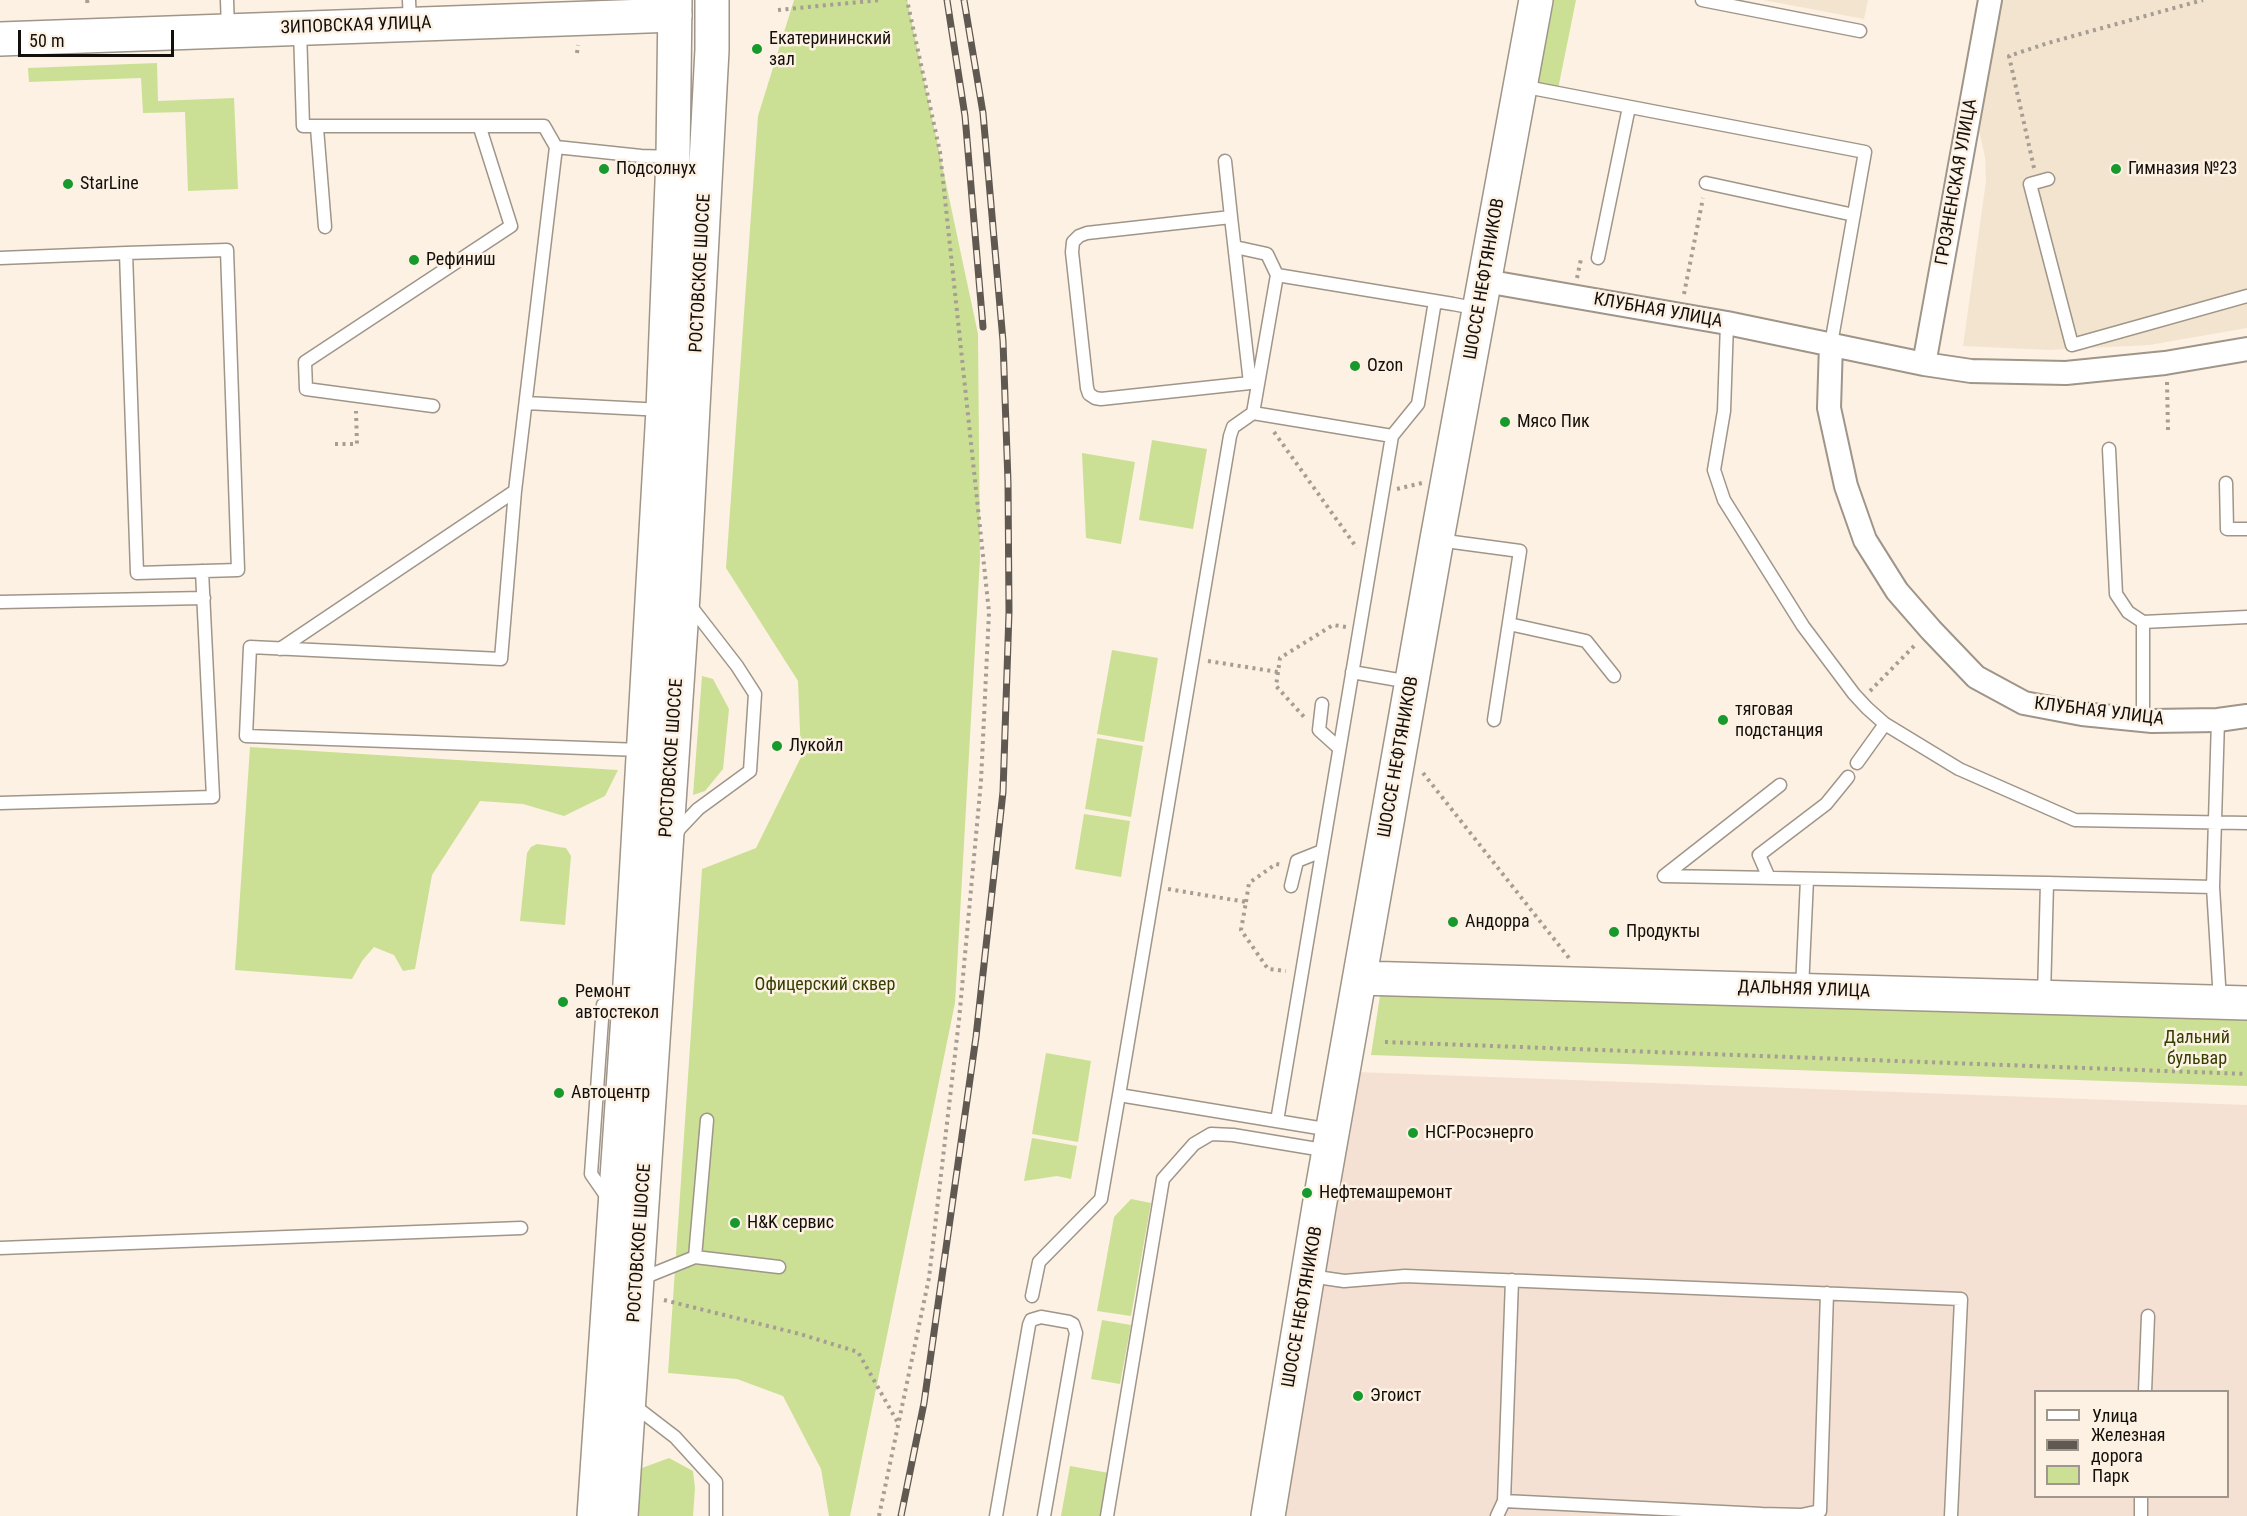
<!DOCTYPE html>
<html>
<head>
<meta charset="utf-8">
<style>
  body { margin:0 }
  #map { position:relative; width:2247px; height:1516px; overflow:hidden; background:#fdf1e4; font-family:"Roboto Condensed",sans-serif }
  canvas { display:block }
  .legend { position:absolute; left:2034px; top:1390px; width:195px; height:108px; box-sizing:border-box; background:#fdf1e4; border:2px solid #9f978d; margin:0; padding:8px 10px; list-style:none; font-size:18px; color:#130f0a }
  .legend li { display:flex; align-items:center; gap:12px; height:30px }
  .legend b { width:30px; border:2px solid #9f978d }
  .scale { position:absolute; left:18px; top:30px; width:156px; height:27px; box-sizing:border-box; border:3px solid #130f0a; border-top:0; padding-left:8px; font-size:18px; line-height:21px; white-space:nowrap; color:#130f0a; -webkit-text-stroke:4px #fdf1e4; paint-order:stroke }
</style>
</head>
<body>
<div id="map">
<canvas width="2247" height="1516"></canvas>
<ul class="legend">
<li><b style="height:8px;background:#fff"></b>Улица</li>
<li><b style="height:8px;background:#605952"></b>Железная дорога</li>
<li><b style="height:16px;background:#cbe094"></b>Парк</li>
</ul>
<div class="scale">50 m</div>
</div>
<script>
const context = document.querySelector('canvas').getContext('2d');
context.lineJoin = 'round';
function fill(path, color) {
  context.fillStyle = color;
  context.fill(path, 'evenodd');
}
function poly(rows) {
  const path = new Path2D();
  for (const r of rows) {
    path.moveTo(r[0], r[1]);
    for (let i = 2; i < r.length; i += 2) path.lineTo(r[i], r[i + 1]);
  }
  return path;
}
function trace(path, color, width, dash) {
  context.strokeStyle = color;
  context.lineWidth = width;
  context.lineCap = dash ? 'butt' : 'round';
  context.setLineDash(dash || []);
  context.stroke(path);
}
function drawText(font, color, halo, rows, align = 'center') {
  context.font = font + ' "Roboto Condensed",sans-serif';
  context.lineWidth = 5;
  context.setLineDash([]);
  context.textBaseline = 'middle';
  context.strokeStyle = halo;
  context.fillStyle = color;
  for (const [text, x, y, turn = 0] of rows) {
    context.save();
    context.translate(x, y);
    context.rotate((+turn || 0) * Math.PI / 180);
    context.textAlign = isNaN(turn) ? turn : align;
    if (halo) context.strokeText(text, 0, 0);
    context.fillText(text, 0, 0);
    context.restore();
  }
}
const industrial = poly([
  [1357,1072,2247,1105,2247,1516,1282,1516],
  [2036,1392,2228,1392,2228,1496,2036,1496]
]);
const built = poly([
  [1763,0,1868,0,1864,19],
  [1998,0,2247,0,2247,328,2149,345,2049,350,1963,346,1986,181,1985,157,1977,121]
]);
const green = poly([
  [794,0,907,0,978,334,980,559,955,1003,850,1516,829,1516,821,1469,783,1396,737,1379,668,1373,702,869,756,848,801,757,798,681,726,568,758,116],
  [1554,0,1576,0,1558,89,1538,85],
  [157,63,158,101,234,98,238,189,188,191,185,112,143,113,141,78,29,82,28,68],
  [1152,440,1207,449,1193,529,1139,520],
  [1082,453,1135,462,1121,544,1086,538],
  [1112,650,1158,658,1144,742,1097,734],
  [702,676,713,679,729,709,723,769,705,791,693,795],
  [1097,738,1143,746,1131,817,1085,809],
  [250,747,618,770,605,796,564,816,523,804,480,801,432,875,415,969,403,971,394,955,374,947,362,961,352,979,235,970],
  [1084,814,1130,821,1121,877,1075,869],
  [537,844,566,848,571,856,565,925,520,921,527,853,531,847],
  [1381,989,2247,1015,2247,1086,1371,1055],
  [1046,1053,1091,1061,1078,1142,1032,1134],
  [1032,1138,1077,1146,1071,1179,1057,1176,1024,1181],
  [1131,1199,1151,1203,1131,1316,1097,1311,1114,1217],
  [1102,1320,1131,1325,1120,1384,1091,1379],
  [669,1458,693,1471,695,1488,693,1516,638,1516,642,1468],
  [1070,1466,1109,1473,1102,1516,1061,1516]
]);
const path = poly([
  [87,0,88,6],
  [778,10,880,0],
  [577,53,578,45],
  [2034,168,2009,56,2048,43,2203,0],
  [1577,278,1581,259],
  [1684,294,1703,198],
  [2167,382,2168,430],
  [1274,432,1357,548],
  [335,444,357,444,356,411],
  [1397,489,1422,483],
  [1208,661,1278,672,1280,658,1333,625,1346,627],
  [1278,672,1276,686,1305,718],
  [1870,691,1917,643],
  [1423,773,1569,958],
  [1168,889,1246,902,1241,930,1268,969,1286,971],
  [1246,902,1249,883,1276,864,1282,865],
  [1385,1042,2247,1074],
  [664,1300,800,1334,858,1352,898,1423],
  [879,1516,929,1278,959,1020,981,781,989,612,940,152,907,0]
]);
const lane = poly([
  [227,0,228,29],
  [409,0,410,23],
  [1702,0,1860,31],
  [300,30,303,126,544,126,556,147,641,156,672,157],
  [1521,86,1865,152,1831,344],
  [317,128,325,227],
  [556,147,515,491,501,659,250,647,246,736,641,750],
  [1225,161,1231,217],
  [2048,179,2030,184,2072,345,2247,296],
  [1706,183,1854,215],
  [1235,247,1267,254,1277,275],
  [0,258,126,253,227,250,238,570,137,573,126,253],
  [1598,258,1629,107],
  [1435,301,1418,404,1392,436,1253,413,1277,275,1453,304,1479,309],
  [1727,323,1724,411,1714,470,1724,500,1803,626,1854,694,1867,708,1885,724,1959,769,2075,820,2247,823],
  [1250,383,1231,217,1087,233,1079,236,1073,242,1072,252,1087,388,1089,394,1095,398,1101,399,1250,383,1258,382],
  [526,403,663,410],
  [433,406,306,389,305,362,511,226,480,128],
  [1253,413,1233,427,1230,436,1119,1095,1331,1130],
  [2109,449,2116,594,2128,612,2143,622,2247,617],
  [2226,483,2227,529,2247,529],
  [1438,540,1520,551,1494,720],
  [0,602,204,598],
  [1509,624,1586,641,1614,676],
  [280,649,515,491],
  [1352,672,1410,682],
  [1322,704,1319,730,1339,748],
  [2143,720,2143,622],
  [2218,720,2213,887,2220,1001],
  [1857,763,1885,724],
  [1780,785,1664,876,2047,883,2044,996],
  [0,803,213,797,202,571],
  [675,836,680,828,698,809,750,771,755,694,737,666,689,604],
  [1769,878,1759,855,1826,804,1848,777],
  [2047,883,2213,887],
  [1291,886,1297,861,1322,851],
  [1802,989,1807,879],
  [1277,1121,1392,436],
  [609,1200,591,1174,603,1005,628,1001],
  [0,1248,521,1228],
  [695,1257,707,1120],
  [1310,1276,1344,1281,1405,1276,1961,1299,1951,1516],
  [638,1280,695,1257,779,1267],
  [1032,1296,1039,1262,1101,1199,1119,1095],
  [2145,1392,2148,1316],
  [632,1404,675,1437,716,1482,716,1516],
  [1504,1501,1762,1514,1801,1515,1820,1511,1827,1293],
  [996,1516,1029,1325,1031,1320,1041,1317,1069,1322,1073,1324,1076,1333,1044,1516],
  [1107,1516,1163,1179,1194,1144,1211,1134,1233,1135,1329,1151],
  [1497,1516,1504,1501,1512,1280],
  [2141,1516,2141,1496]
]);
const street = poly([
  [1485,281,1727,323,1924,364,1971,371,2066,373,2165,363,2247,349],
  [1831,344,1829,408,1846,486,1865,540,1897,591,1931,630,1976,677,2024,703,2082,714,2152,721,2218,720,2247,716],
  [1924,364,1990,0]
]);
const secondary = poly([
  [0,39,675,15],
  [1360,978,2247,1003],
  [1268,1516,1319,1207,1437,539,1536,0]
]);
const primary = poly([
  [594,1516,629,1001,663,410,673,157,675,0],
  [621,1516,683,595,712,50,712,0]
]);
const rail = poly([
  [947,0,965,116,983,327],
  [901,1516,924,1403,976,1037,1003,792,1009,612,1008,482,1003,341,983,113,964,0]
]);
const markers = [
  [757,49,6,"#17992d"],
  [604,169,6,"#17992d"],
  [2116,169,6,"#17992d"],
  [68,184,6,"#17992d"],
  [414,260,6,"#17992d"],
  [1355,366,6,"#17992d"],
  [1505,422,6,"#17992d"],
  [1723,720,6,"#17992d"],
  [777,746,6,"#17992d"],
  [1453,922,6,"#17992d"],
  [1614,932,6,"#17992d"],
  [563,1002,6,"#17992d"],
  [559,1093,6,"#17992d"],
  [1413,1133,6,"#17992d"],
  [1307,1193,6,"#17992d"],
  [735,1223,6,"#17992d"],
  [1358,1396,6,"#17992d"]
];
const streetNames = [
  ["ЗИПОВСКАЯ УЛИЦА",356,26,-2],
  ["ГРОЗНЕНСКАЯ УЛИЦА",1957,182,-80],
  ["РОСТОВСКОЕ ШОССЕ",701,273,-87],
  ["ШОССЕ НЕФТЯНИКОВ",1485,279,-80],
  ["КЛУБНАЯ УЛИЦА",1658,311,10],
  ["КЛУБНАЯ УЛИЦА",2099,712,7],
  ["ШОССЕ НЕФТЯНИКОВ",1399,757,-80],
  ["РОСТОВСКОЕ ШОССЕ",672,758,-86],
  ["ДАЛЬНЯЯ УЛИЦА",1804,990,2],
  ["РОСТОВСКОЕ ШОССЕ",640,1243,-86],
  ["ШОССЕ НЕФТЯНИКОВ",1303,1307,-80]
];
const poiNames = [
  ["Екатерининский",769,39],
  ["зал",769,60],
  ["Подсолнух",616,169],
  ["Гимназия №23",2128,169],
  ["StarLine",80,184],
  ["Рефиниш",426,260],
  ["Ozon",1367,366],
  ["Мясо Пик",1517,422],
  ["тяговая",1735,710],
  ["подстанция",1735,731],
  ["Лукойл",789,746],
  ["Андорра",1465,922],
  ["Продукты",1626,932],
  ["Ремонт",575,992],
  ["автостекол",575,1013],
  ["Автоцентр",571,1093],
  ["НСГ-Росэнерго",1425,1133],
  ["Нефтемашремонт",1319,1193],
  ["H&K сервис",747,1223],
  ["Эгоист",1370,1396]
];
const parkNames = [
  ["Офицерский сквер",825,985],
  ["Дальний",2197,1038],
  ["бульвар",2197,1059]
];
fill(industrial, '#f5e1d3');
fill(built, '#f3e4d0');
fill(green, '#cbe094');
trace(lane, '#9f9588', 15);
trace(street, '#9f9588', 26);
trace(secondary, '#9f9588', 36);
trace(primary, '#9f9588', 36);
trace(path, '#a69d93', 4, [3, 4.5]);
trace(lane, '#fff', 12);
trace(street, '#fff', 22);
trace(secondary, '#fff', 33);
trace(primary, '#fff', 33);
trace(rail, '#605952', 7);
trace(rail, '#fdf1e4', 4.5, [14]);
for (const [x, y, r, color] of markers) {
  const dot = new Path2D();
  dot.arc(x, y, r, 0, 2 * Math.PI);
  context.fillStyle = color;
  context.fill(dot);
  trace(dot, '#fdf1e4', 2);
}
drawText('18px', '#130f0a', '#fdf1e4', streetNames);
drawText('18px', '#130f0a', '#fdf1e4', poiNames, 'left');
drawText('18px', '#333f00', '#fdf1e4', parkNames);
</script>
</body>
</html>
